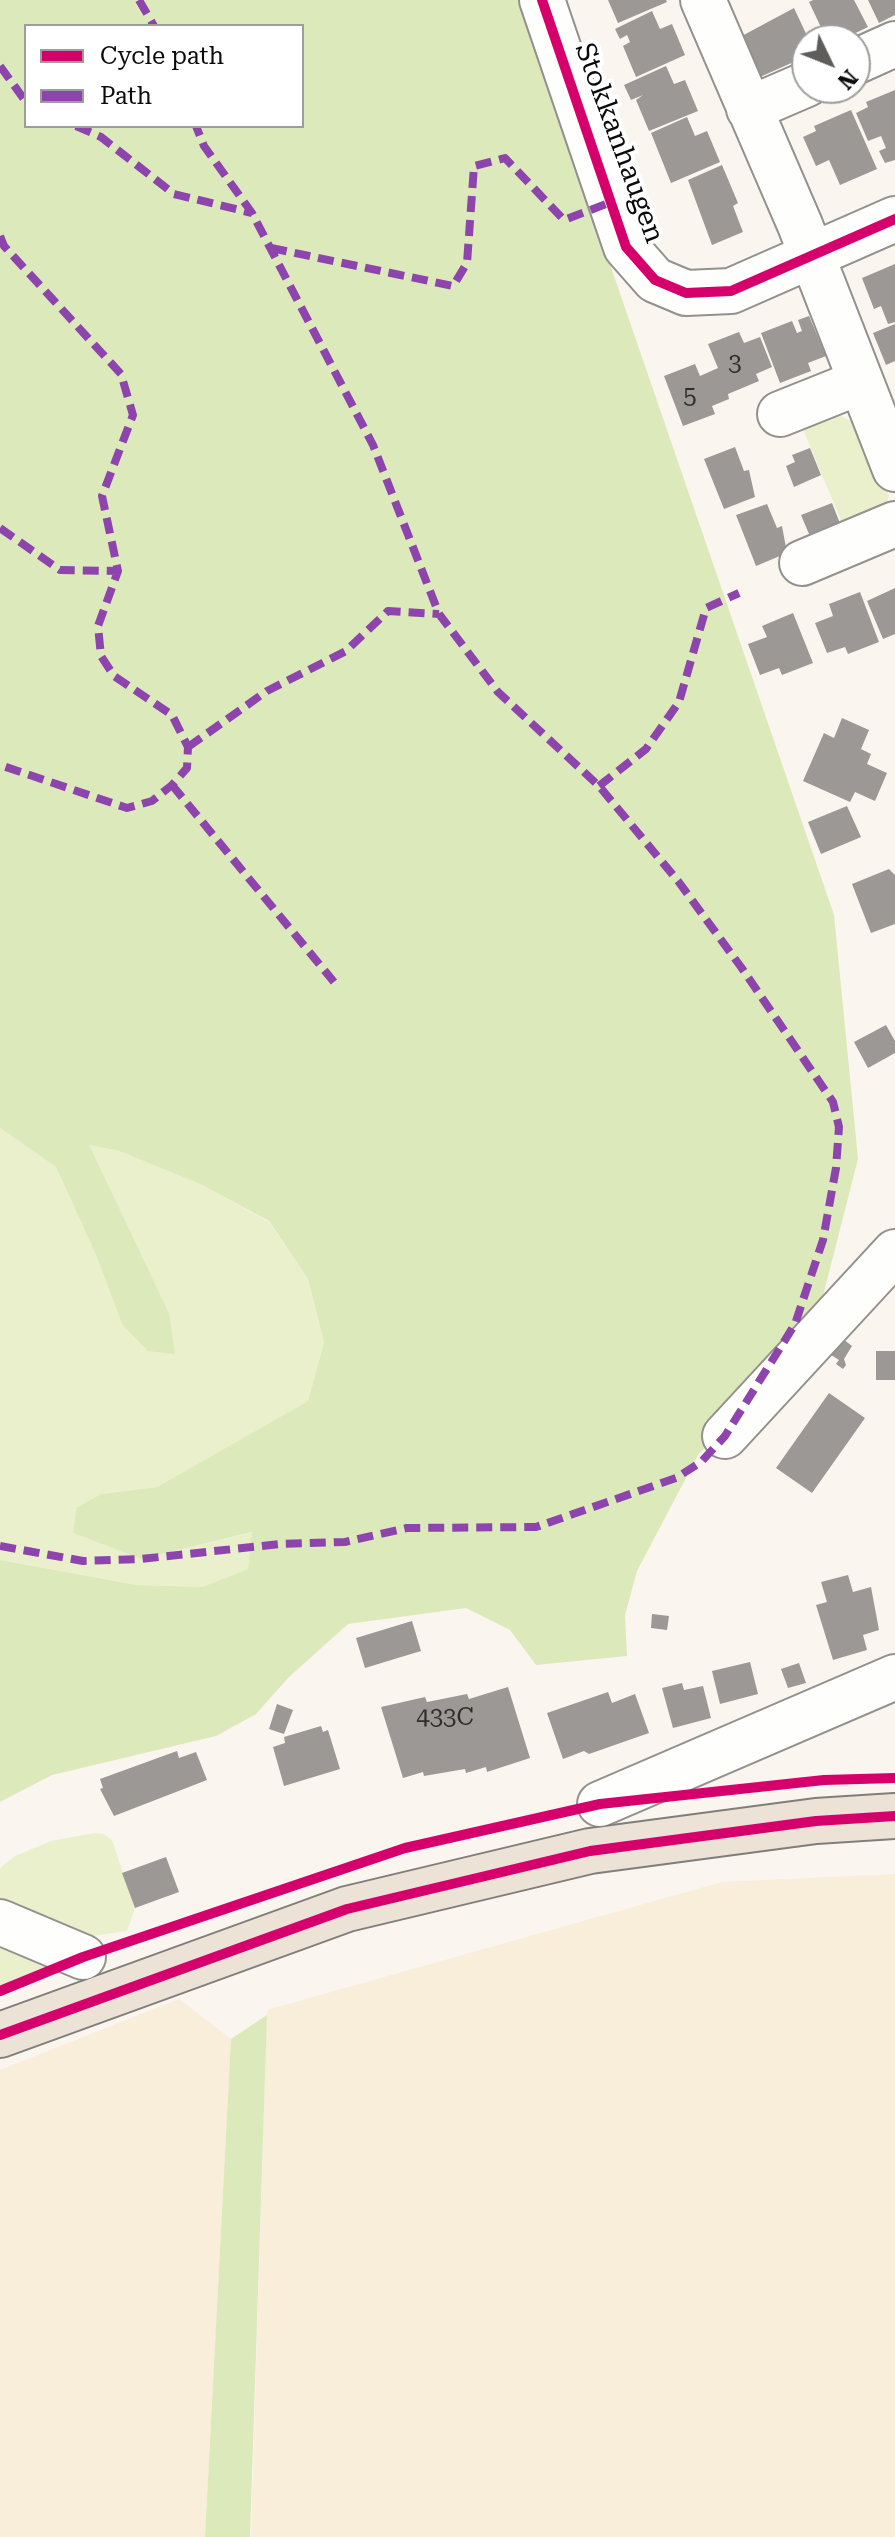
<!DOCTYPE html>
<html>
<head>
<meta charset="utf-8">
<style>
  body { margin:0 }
  #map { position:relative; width:895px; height:2537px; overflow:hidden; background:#faf5ef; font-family:"Roboto Serif",serif }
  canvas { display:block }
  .legend { position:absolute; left:24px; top:24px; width:280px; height:104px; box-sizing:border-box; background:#fff; border:2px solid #9d9d9d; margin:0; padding:10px 14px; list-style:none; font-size:24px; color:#0b0b0b }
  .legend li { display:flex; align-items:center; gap:16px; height:40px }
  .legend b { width:40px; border:2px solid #9d9d9d }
  .north { position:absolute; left:791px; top:24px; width:80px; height:80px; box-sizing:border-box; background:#fff; border:2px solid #9d9d9d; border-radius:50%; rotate:133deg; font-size:22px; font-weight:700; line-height:32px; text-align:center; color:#0b0b0b }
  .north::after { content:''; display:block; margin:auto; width:28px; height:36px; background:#5f5d5b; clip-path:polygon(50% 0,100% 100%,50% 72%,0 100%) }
</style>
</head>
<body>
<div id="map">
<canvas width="895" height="2537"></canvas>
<ul class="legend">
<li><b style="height:10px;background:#d6006c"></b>Cycle path</li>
<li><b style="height:10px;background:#8e44ad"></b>Path</li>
</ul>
<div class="north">N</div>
</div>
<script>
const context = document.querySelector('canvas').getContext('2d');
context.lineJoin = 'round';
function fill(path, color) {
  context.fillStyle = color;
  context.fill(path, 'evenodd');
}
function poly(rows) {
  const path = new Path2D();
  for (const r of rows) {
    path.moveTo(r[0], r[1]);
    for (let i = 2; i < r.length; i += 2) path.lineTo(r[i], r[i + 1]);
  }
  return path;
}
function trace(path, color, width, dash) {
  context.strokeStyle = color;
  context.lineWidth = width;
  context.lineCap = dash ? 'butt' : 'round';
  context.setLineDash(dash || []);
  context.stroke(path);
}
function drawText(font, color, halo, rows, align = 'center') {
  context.font = font + ' "Roboto Serif",serif';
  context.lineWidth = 8;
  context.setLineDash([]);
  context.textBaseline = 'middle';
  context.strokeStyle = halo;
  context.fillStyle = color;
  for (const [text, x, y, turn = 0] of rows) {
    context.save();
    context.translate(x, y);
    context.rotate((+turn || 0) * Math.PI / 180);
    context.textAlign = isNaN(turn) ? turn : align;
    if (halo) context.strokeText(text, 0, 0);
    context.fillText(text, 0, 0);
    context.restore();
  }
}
const farmland = poly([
  [895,1874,895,2537,251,2537,267,2010,722,1882],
  [179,1999,231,2039,205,2537,0,2537,0,2070]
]);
const green = poly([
  [839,415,859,425,889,496,883,515,845,530,802,427],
  [0,1128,56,1167,96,1255,122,1324,169,1313,88,1145,119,1151,200,1184,269,1222,308,1279,324,1342,308,1401,157,1487,101,1494,76,1508,73,1533,141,1559,253,1532,248,1569,202,1587,137,1585,0,1560],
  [94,1833,104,1834,112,1840,135,1908,127,1931,79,1938,0,1909,0,1868,15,1856,51,1841],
  [0,1934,54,1965,0,1986]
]);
const forest = poly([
  [0,0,519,0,834,915,858,1159,814,1331,698,1455,637,1571,625,1615,627,1656,536,1665,510,1630,466,1608,348,1624,289,1677,256,1714,216,1736,52,1775,0,1802,0,1560,137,1585,202,1587,248,1569,252,1532,141,1559,73,1533,76,1508,101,1494,157,1487,308,1401,324,1342,308,1279,269,1221,200,1184,119,1151,89,1145,169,1313,175,1354,148,1351,122,1324,96,1255,56,1167,0,1128],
  [26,26,302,26,302,126,26,126],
  [267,2015,250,2537,205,2537,231,2039]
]);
const building = poly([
  [608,0,666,0,667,2,618,23],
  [813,0,854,0,868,27,841,40,827,40,809,2],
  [868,0,895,0,895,15,879,23],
  [794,8,809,40,807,56,760,77,740,37],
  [652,11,660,29,672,24,685,55,636,77,623,46,630,42,627,35,620,39,615,29],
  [666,66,674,84,685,80,698,111,649,131,636,100,643,95,631,100,624,85],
  [895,90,895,160,885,163,879,151,886,148,881,136,868,141,856,113,868,107,866,102],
  [851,110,877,169,840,185,829,160,816,166,803,137,816,131,814,126],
  [687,117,695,136,707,131,720,162,671,183,651,133],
  [722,165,738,203,733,206,743,232,712,245,688,180],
  [895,264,895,322,888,324,881,306,874,309,862,278],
  [809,316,826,356,808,363,811,371,780,383,761,333,792,321,797,333,802,331,798,320],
  [895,324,895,361,886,365,873,333],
  [739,332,744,343,760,337,772,367,756,374,759,381,728,394,729,399,712,406,715,414,683,426,664,376,695,364,700,376,718,368,708,344],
  [735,447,744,471,749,470,755,497,724,509,704,459],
  [810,448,821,475,794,487,786,466,795,462,792,455],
  [832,503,843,531,825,538,822,529,809,534,801,515],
  [767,504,777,528,782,526,787,553,756,566,736,515],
  [895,588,895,634,883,639,867,601],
  [860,592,879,642,848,654,845,647,827,653,815,623,833,616,829,604],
  [793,613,813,663,782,675,779,668,760,675,748,644,767,637,762,626],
  [842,718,869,730,861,749,871,754,867,764,887,773,875,801,855,792,850,802,803,781,824,733,834,738],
  [847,806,861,837,821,854,808,822],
  [889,869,895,875,895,924,871,933,852,884],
  [886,1025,895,1041,895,1053,868,1068,854,1042],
  [839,1336,852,1346,844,1359,846,1365,843,1369,836,1364,839,1360,828,1353],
  [876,1351,895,1351,895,1380,876,1380],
  [829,1393,865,1418,812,1493,776,1468],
  [848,1575,853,1592,871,1587,879,1630,863,1635,867,1650,833,1660,816,1605,827,1602,821,1582],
  [652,1614,669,1616,667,1630,651,1628],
  [412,1621,421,1651,365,1668,356,1638],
  [750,1662,758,1694,720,1704,712,1671],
  [799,1663,806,1683,788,1688,781,1669],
  [682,1683,684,1690,703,1686,711,1718,673,1728,662,1688],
  [508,1687,530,1758,487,1772,486,1767,466,1773,465,1769,424,1776,423,1772,403,1778,381,1707,425,1697,427,1702,467,1694,469,1699],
  [608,1692,612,1703,635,1694,649,1733,589,1754,584,1751,563,1759,547,1713],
  [277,1704,293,1710,284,1734,269,1729],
  [321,1726,323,1732,328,1730,340,1769,284,1786,273,1747,285,1743,284,1737],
  [177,1751,179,1758,196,1752,207,1780,114,1816,100,1789,103,1788,100,1779],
  [166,1857,179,1892,135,1908,122,1873]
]);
const minor = poly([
  [542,0,626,247,655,280,686,293,731,291,895,219],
  [703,0,800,225,895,469],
  [855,62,895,44],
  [749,109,807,84],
  [780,414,860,382],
  [802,563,895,524],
  [725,1436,895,1252],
  [600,1804,895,1677],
  [0,1922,83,1957]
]);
const major = poly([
  [0,2035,347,1909,590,1851,816,1821,895,1816]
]);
const quiet = poly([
  [139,0,154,26],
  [0,66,26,102],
  [76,126,101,137,174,194,252,213],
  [0,236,4,246,121,374,133,415,102,496,118,571,98,626,101,656,114,676,172,715,188,747,187,768,172,785,152,801,127,808,0,765],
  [271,248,453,286,467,263,474,166,505,158,564,220,609,203],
  [0,528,60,570,118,571],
  [188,747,267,691,346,651,388,611,439,614],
  [172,785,334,982],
  [599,786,646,749,679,702,706,608,739,593],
  [0,1546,83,1561,141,1559,280,1544,345,1542,407,1528,536,1527,676,1478,701,1462,725,1436,795,1324,823,1240,836,1168,839,1127,833,1102,741,967,678,881,599,786,498,692,439,614,373,445,252,213,204,146,196,126]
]);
const cycleway = poly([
  [542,0,626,247,655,280,686,293,731,291,895,219],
  [0,1991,83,1957,405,1848,600,1804,824,1780,895,1778],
  [0,2035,347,1909,590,1851,816,1821,895,1816]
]);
const numberNames = [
  ["3",735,364],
  ["5",690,397],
  ["433C",445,1718]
];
const streetNames = [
  ["Stokkanhaugen",619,143,70]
];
fill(farmland, '#f8eed9');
fill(green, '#eaf0cc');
fill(forest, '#dce9ba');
fill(building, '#9c9895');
trace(minor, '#93908e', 48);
trace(major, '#807e7b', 48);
trace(minor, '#fefefd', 44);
trace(major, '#ece2d6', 44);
trace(quiet, '#8e44ad', 8, [16, 8]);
trace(cycleway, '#d6006c', 10);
drawText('24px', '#2f2e2e', null, numberNames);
drawText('28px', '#0b0b0b', '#fff', streetNames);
</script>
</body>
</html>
